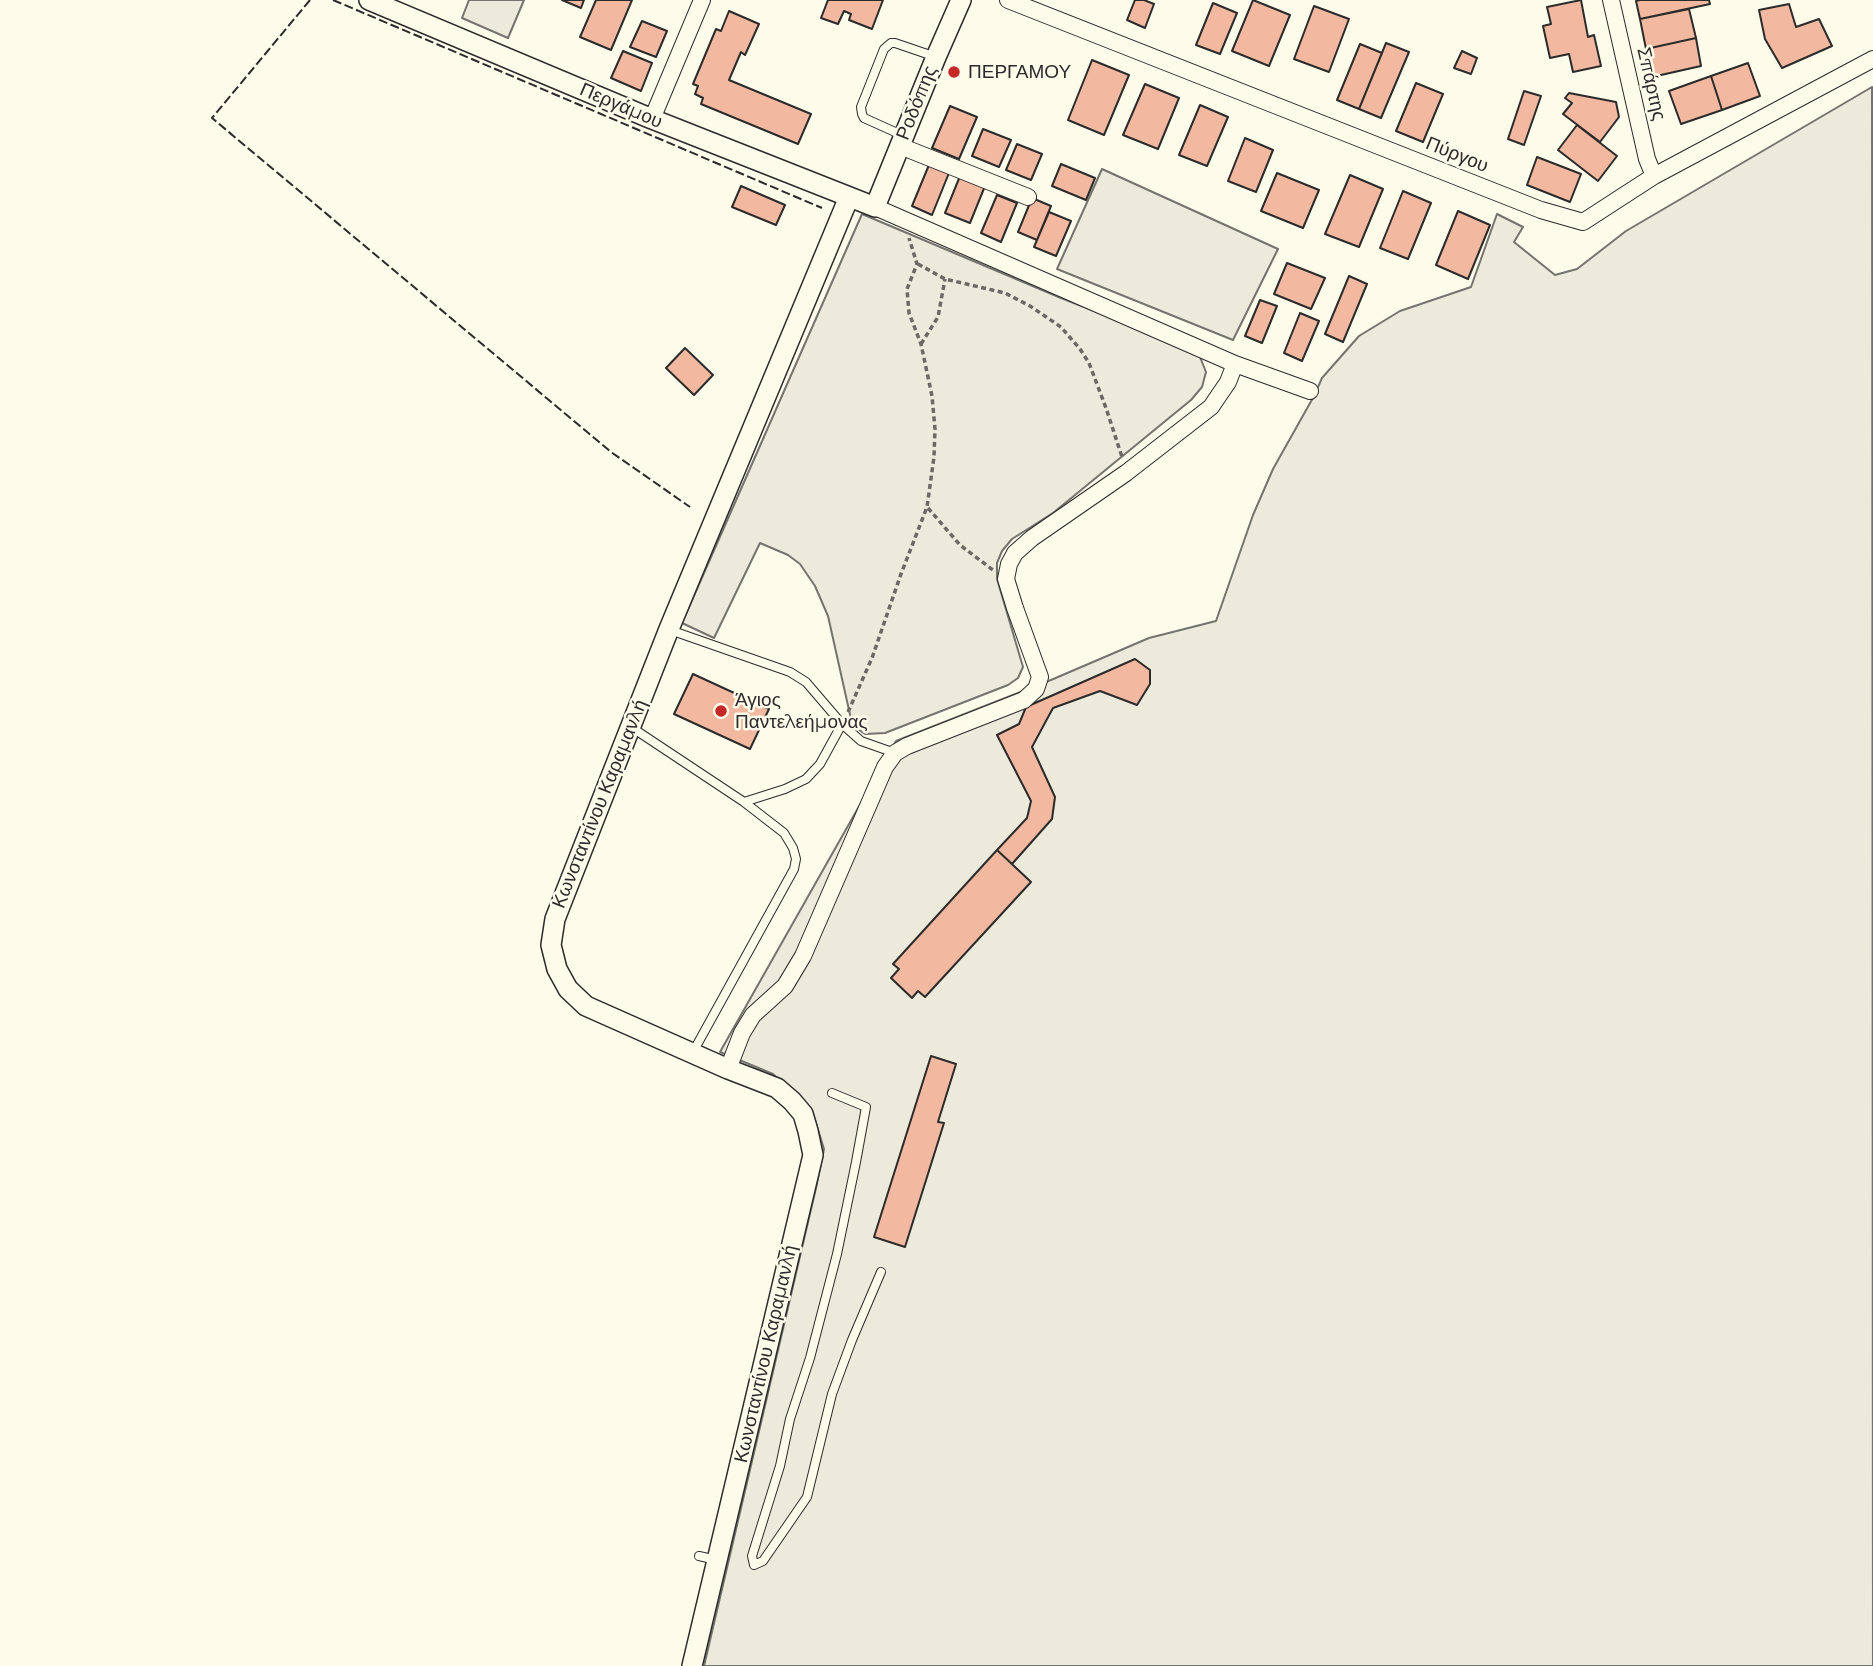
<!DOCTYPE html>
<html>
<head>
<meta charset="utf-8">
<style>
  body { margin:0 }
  canvas { display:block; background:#fdfbea }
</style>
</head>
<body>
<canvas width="1873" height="1666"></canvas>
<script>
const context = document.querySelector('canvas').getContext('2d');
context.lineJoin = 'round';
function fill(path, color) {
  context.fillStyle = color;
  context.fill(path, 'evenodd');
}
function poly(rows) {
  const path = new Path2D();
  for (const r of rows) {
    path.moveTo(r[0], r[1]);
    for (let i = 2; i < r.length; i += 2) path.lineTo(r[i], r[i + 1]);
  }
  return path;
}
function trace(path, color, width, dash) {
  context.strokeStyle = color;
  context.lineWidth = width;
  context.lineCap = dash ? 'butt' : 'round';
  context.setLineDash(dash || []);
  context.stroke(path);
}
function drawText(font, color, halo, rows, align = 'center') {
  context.font = font + ' Montserrat,sans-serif';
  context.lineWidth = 5;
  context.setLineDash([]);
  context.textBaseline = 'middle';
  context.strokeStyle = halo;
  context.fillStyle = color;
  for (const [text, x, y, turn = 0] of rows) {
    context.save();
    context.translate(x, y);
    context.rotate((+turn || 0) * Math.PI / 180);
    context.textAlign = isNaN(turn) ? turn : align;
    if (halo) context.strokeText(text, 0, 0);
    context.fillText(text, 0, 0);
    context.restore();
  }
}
const green = poly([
  [469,0,524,0,508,38,462,18,469,0],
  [1872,87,1873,1666,704,1666,816,1188,824,1149,812,1110,773,1074,720,1052,896,741,1051,680,1149,638,1216,621,1253,515,1273,469,1314,396,1322,378,1359,336,1400,311,1471,287,1497,214,1523,227,1514,242,1555,275,1577,269,1626,231,1872,87],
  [1102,169,1278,249,1233,340,1057,269,1102,169],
  [862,214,1061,298,1187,347,1200,357,1206,372,1202,387,1191,400,1053,513,1012,539,1002,551,997,563,997,579,1023,667,1018,678,1008,685,885,733,865,734,855,727,851,719,828,616,815,586,800,564,788,555,760,543,714,638,682,623,862,214]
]);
const building = poly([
  [562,0,584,0,581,8,562,0],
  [596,0,632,0,611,50,580,37,596,0],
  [828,0,883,0,872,29,849,20,851,14,844,11,838,24,821,18,828,0],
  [1135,0,1144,0,1154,4,1145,28,1127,20,1135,0],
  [1253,0,1290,15,1269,66,1232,51,1253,0],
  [1581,0,1588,37,1594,35,1601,66,1573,72,1569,54,1550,58,1543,26,1551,24,1547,7,1581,0],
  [1640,0,1709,0,1710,4,1640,19,1636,1,1640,0],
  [1213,3,1237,13,1220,54,1196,45,1213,3],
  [1789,4,1796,27,1819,19,1832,46,1782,68,1765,39,1759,10,1789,4],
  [1314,6,1349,19,1329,72,1294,59,1314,6],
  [1689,9,1696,38,1646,49,1640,19,1689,9],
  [729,11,759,24,745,55,741,52,729,80,811,114,798,144,701,104,703,98,695,94,698,86,693,84,716,29,721,31,729,11],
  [642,21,667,31,656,57,630,47,642,21],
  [1696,38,1701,66,1652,77,1646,49,1696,38],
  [1386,43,1409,52,1381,118,1359,109,1386,43],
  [1360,44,1382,53,1359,109,1337,100,1360,44],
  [623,51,652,63,641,91,611,78,623,51],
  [1462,51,1477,58,1471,74,1454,68,1462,51],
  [1092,60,1129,75,1104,135,1068,120,1092,60],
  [1748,63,1760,96,1722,110,1711,76,1748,63],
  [1711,76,1722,110,1681,124,1669,91,1711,76],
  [1416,83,1443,94,1423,142,1396,131,1416,83],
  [1145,84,1179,98,1158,149,1123,135,1145,84],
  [1524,91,1541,96,1524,145,1508,139,1524,91],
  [1569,93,1616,102,1619,117,1600,142,1563,114,1572,103,1565,98,1569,93],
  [1200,105,1228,117,1207,166,1179,155,1200,105],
  [950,106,977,117,959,159,932,148,950,106],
  [1577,125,1617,156,1598,181,1558,150,1577,125],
  [983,129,1011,140,999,167,972,156,983,129],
  [1245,138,1273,150,1256,192,1228,181,1245,138],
  [1017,144,1042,154,1031,180,1006,170,1017,144],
  [1537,157,1581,174,1570,202,1527,185,1537,157],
  [931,160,951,168,932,215,912,206,931,160],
  [1061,164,1095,178,1086,200,1052,186,1061,164],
  [1277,173,1319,190,1303,228,1261,211,1277,173],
  [1350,175,1383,189,1359,247,1325,234,1350,175],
  [960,176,985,186,970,223,945,213,960,176],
  [741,186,785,205,776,225,732,207,741,186],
  [1403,191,1431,203,1408,259,1380,248,1403,191],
  [997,195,1017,203,1001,242,981,233,997,195],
  [1032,198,1051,206,1037,240,1018,232,1032,198],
  [1458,211,1490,225,1468,279,1436,265,1458,211],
  [1049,212,1071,221,1056,256,1034,247,1049,212],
  [1287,263,1325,278,1311,309,1274,294,1287,263],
  [1349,276,1367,284,1343,342,1325,334,1349,276],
  [1260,300,1277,306,1262,343,1245,336,1260,300],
  [1300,313,1319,321,1302,361,1284,353,1300,313],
  [685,348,713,375,694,395,666,368,685,348],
  [1135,659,1150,670,1150,684,1137,705,1100,691,1053,708,1032,747,1055,797,1052,819,1012,864,997,850,1027,818,1031,801,997,735,1019,724,1026,707,1135,659],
  [693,674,769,709,750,749,674,714,693,674],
  [997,850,1031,882,925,997,918,991,912,998,891,978,899,969,893,964,997,850],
  [931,1056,956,1064,938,1122,944,1123,905,1247,874,1237,931,1056]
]);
const path = poly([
  [918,264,945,279,1005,293,1030,306,1061,327,1080,349,1089,363,1106,408,1122,457],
  [921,344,938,317,945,279],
  [928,508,960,545,993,570],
  [848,712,872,658,901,574,927,507,934,457,935,429,932,396,921,344,909,313,907,289,917,264,909,238]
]);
const service = poly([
  [904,136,864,118,862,114,861,107,884,49,891,43,895,43,936,57],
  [670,630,790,672,806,682,842,724,861,741,895,753],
  [631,727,744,802,784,833,793,848,796,859,794,869,693,1052],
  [744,802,785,789,806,779,820,764,842,724],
  [832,1093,866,1107,856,1162,837,1254,810,1358,790,1419,780,1466,752,1556,754,1565,763,1561,807,1497,832,1394,852,1340,881,1272],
  [699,1556,717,1560]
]);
const minor = poly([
  [1008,0,1541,210,1583,222,1654,176,1873,59],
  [1611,0,1647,159,1654,176],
  [652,119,702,0],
  [900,146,1028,197],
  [875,207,1235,364,1310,391],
  [728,1069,742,1033,753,1015,785,986,803,956,885,767,895,753,907,746,1024,700,1036,689,1040,677,1015,608,1006,579,1009,564,1015,553,1032,538,1126,473,1211,407,1228,382,1235,364]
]);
const tertiary = poly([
  [369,0,652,119,875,207,936,57,961,0],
  [692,1666,813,1155,808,1131,803,1114,792,1101,777,1088,728,1069,586,1006,568,989,557,969,551,945,555,919,669,629,849,197]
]);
const fence = poly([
  [310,0,212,118,611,452,690,507],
  [333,0,822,208]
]);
const markers = [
  [954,72,7,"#c62828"],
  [721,711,7,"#c62828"]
];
const poiNames = [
  ["ΠΕΡΓΑΜΟΥ",968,72],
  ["Άγιος",735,700],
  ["Παντελεήμονας",735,722]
];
const streetNames = [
  ["Σπάρτης",1651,84,77],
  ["Ροδόπης",917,103,-68],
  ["Περγάμου",621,106,23],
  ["Πύργου",1457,155,22],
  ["Κωνσταντίνου Καραμανλή",600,804,-68],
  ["Κωνσταντίνου Καραμανλή",766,1354,-77]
];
fill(green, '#ecebdb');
trace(green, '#74746e', 2);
fill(building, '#f2b8a0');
trace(building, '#2b2b2b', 2);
trace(service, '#2b2b2b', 10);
trace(minor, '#2b2b2b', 18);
trace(tertiary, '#2b2b2b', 22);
trace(path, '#6a6964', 3.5, [5, 3.5]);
trace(service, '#fdfbea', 8);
trace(minor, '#fdfbea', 16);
trace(tertiary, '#fdfbea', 19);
trace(fence, '#2b2b2b', 2, [9, 3.5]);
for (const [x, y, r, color] of markers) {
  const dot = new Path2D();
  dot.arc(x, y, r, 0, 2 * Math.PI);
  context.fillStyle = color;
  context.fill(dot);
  trace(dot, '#fdfbea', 2.5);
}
drawText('19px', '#2b2b2b', '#fdfbea', poiNames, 'left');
drawText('19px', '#2b2b2b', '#fdfbea', streetNames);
</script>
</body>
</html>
